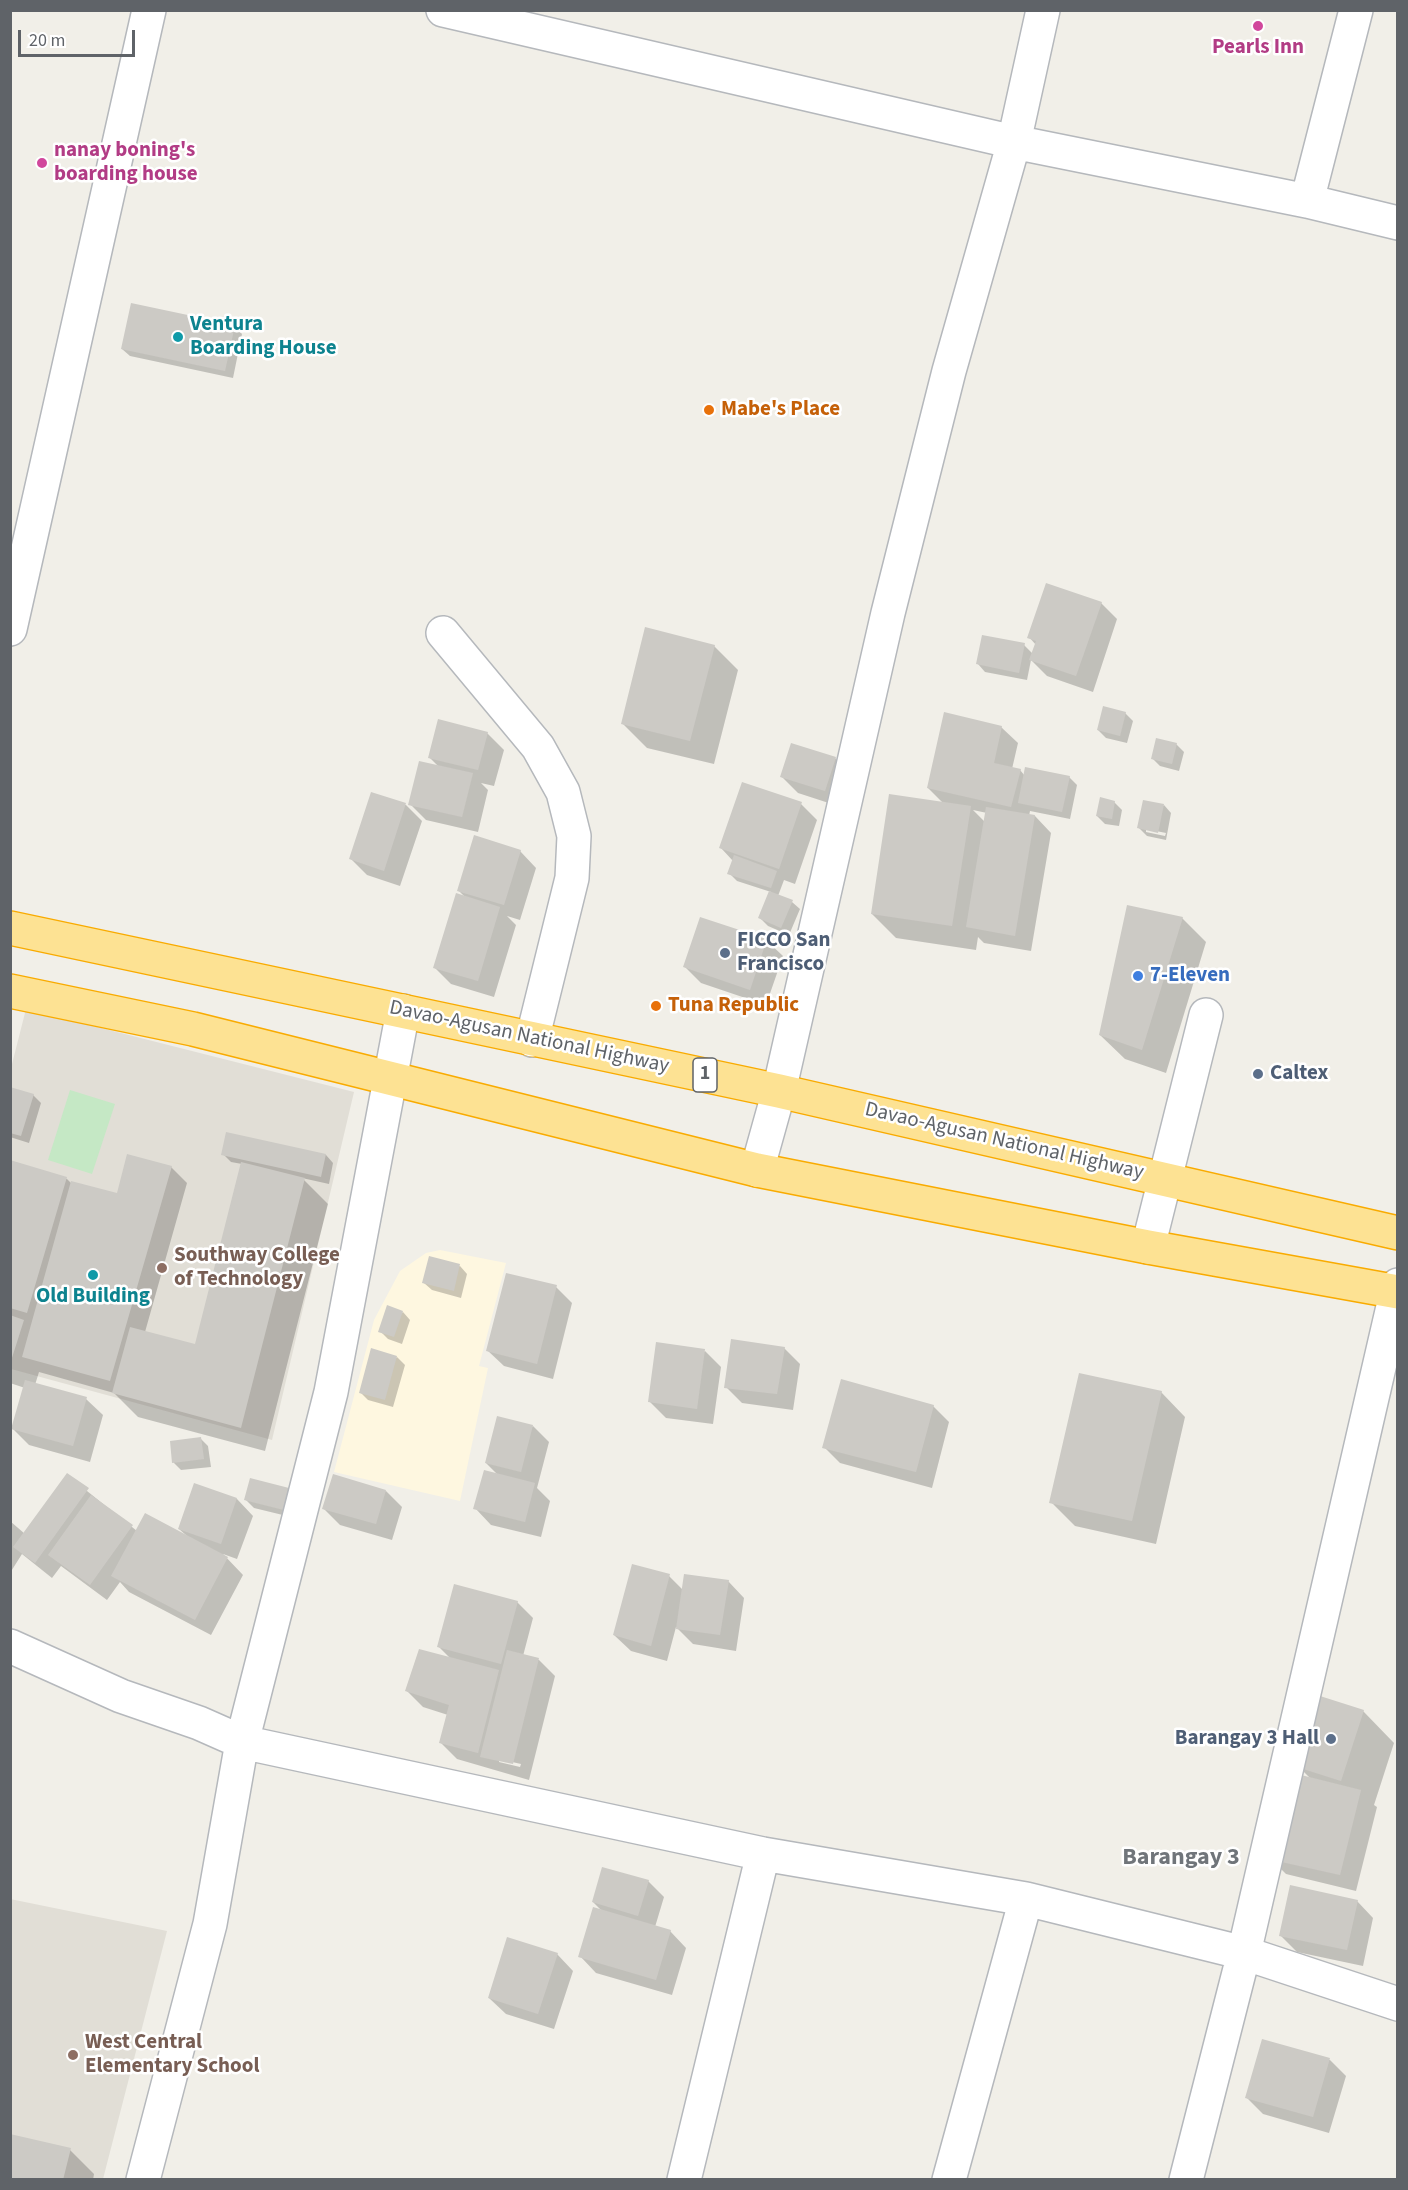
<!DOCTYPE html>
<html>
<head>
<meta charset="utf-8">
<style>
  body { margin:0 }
  #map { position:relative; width:1408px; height:2190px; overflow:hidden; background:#f1efe8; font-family:"Source Sans 3",sans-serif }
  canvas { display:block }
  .frame { position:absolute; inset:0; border:12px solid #5f6368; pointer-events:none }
  .scale { position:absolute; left:18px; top:30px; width:117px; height:27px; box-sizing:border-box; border:3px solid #5f6368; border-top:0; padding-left:8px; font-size:18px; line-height:21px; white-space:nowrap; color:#5f6368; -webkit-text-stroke:4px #fff; paint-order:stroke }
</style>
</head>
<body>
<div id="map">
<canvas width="1408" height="2190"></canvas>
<div class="frame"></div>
<div class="scale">20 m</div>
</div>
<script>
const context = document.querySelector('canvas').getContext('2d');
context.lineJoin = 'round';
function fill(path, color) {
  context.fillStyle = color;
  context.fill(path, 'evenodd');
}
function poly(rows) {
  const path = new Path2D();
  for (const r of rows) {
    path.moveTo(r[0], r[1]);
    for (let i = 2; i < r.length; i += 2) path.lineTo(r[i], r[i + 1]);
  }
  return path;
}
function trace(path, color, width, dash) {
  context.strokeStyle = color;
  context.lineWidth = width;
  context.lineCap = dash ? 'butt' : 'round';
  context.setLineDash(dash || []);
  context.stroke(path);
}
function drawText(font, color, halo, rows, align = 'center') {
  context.font = font + ' "Source Sans 3",sans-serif';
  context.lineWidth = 5;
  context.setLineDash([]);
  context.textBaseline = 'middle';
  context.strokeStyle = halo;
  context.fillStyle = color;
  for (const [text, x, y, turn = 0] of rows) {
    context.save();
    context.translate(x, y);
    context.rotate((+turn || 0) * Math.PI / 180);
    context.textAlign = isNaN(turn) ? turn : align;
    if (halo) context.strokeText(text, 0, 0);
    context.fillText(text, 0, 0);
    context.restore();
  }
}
const commercial = poly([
  [440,1250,506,1263,479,1366,488,1368,460,1501,334,1472,374,1320,400,1271,426,1253]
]);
const education = poly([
  [26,1009,354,1092,272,1440,11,1369,11,1068],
  [10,1899,167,1931,103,2179,11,2179]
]);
const green = poly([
  [70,1090,115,1104,92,1174,48,1160]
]);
const shadow = poly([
  [234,326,242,334,233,378,130,356,122,349],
  [1101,603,1117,619,1093,692,1047,676,1031,660,1027,680,985,672,978,664,1024,645,1033,654,1036,645,1029,637],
  [714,646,738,670,714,764,647,748,622,723],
  [1125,713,1133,721,1127,743,1106,738,1098,730],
  [1001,727,1018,743,1012,769,1020,770,1025,776,1069,777,1077,785,1070,819,1030,811,1029,816,1035,816,1051,833,1031,951,984,943,978,937,976,950,896,938,872,914,944,804,928,788],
  [973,810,987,813,985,822],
  [487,733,504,750,494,786,481,783,488,790,478,832,426,820,410,804,438,766,430,758],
  [1176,744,1184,752,1179,771,1160,766,1153,759],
  [835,758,851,775,841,807,798,793,782,777],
  [372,794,406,805,422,821,400,886,367,875,351,859],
  [1114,802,1122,810,1119,826,1105,824,1097,816],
  [801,804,817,820,795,884,784,880,778,896,792,902,800,909,789,935,768,926,760,918,771,892,737,881,729,873,733,861,721,848],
  [1164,805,1171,813,1166,840,1147,836,1139,828],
  [1146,829,1166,833,1165,836,1146,832],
  [520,851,536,868,520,920,507,916,516,925,494,997,451,984,435,968,466,898,458,890],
  [1182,918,1206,942,1166,1073,1125,1059,1100,1035],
  [766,940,783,956,766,1005,701,983,685,967],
  [10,1089,33,1095,41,1103,29,1143,10,1137],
  [223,1154,326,1155,333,1163,329,1184,302,1178,328,1204,265,1451,138,1417,114,1393,39,1372,35,1385,86,1399,103,1415,90,1462,29,1445,13,1429,25,1388,10,1383,10,1162,67,1179,72,1184,118,1195,171,1167,187,1183,145,1332,196,1346,242,1164,231,1162],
  [460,1266,467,1274,461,1298,432,1290,424,1283],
  [556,1287,572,1303,553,1379,504,1366,487,1350],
  [403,1312,410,1320,402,1344,388,1339,380,1331],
  [784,1348,800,1364,793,1410,742,1403,726,1387],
  [705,1351,721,1367,713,1424,666,1418,649,1401],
  [397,1357,405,1365,393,1407,368,1400,360,1392],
  [1161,1392,1185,1417,1156,1544,1075,1526,1051,1502],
  [933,1406,949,1422,932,1488,840,1463,824,1447],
  [533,1426,549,1442,537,1488,550,1501,541,1537,491,1525,475,1508,499,1476,486,1463],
  [201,1439,208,1446,211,1467,181,1470,173,1462],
  [67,1475,137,1531,187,1536,179,1529,195,1485,237,1499,253,1516,237,1559,223,1554,243,1575,211,1635,129,1592,120,1582,107,1600,61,1566,52,1578,22,1554,10,1573,10,1521,25,1534],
  [288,1490,296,1498,291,1517,254,1508,246,1500],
  [386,1491,402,1507,392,1540,340,1525,324,1509],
  [669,1576,683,1590,728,1581,744,1598,736,1651,693,1644,676,1627,667,1661,631,1651,614,1635],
  [517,1602,533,1618,523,1656,539,1660,555,1676,529,1780,457,1759,441,1743,448,1715,423,1707,407,1691,451,1659,439,1647],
  [499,1759,521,1764,520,1767,499,1762],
  [1363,1711,1394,1743,1374,1805,1377,1807,1356,1891,1286,1874,1270,1858,1311,1779,1299,1767],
  [648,1881,664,1897,655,1927,670,1931,686,1948,672,1995,596,1973,580,1956,603,1912,593,1902],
  [1357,1901,1373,1918,1363,1966,1297,1952,1280,1935],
  [557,1954,573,1971,554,2029,506,2014,489,1998],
  [1263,2041,1330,2060,1346,2076,1329,2133,1263,2114,1246,2097],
  [70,2150,94,2174,93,2180,10,2180]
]);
const building = poly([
  [131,303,235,325,225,371,121,349],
  [1046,583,1102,602,1076,676,1029,660,1036,641,1027,638],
  [645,627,715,645,690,741,621,724],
  [982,635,1025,643,1019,673,976,664],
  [1103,706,1126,712,1120,736,1097,730],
  [944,712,1002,726,994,763,1021,769,1011,807,927,788],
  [438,719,488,732,478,770,428,758],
  [1156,738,1177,743,1172,764,1151,759],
  [791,743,836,757,825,791,780,777],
  [419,761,473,773,462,817,408,805],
  [1025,767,1070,776,1062,812,1018,803],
  [742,782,802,802,779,869,719,848],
  [371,792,406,803,384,871,349,859],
  [889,794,971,806,952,926,871,914],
  [1100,797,1115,801,1112,819,1096,816],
  [1143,800,1164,804,1158,833,1137,828],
  [986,807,1035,815,1015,936,966,927],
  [474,835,521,850,504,905,457,891],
  [734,855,777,871,771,888,727,874],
  [769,891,793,900,781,928,758,918],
  [456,893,500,907,478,981,433,968],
  [1127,905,1183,917,1142,1050,1099,1035],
  [700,917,767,939,750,990,683,967],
  [10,1087,34,1094,21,1136,10,1133],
  [226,1132,326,1154,321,1177,221,1155],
  [127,1154,172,1166,110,1381,22,1357,71,1181,117,1193],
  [10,1160,67,1177,27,1313,10,1308],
  [241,1162,305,1178,241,1428,112,1393,130,1327,195,1344],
  [429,1256,460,1264,454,1291,422,1283],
  [506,1273,557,1285,537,1364,486,1351],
  [387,1305,403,1311,394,1337,378,1332],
  [10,1315,24,1320,11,1361,10,1361],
  [731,1339,785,1347,777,1394,724,1388],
  [656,1342,705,1349,697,1409,648,1402],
  [371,1348,397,1356,385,1400,359,1393],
  [1079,1373,1162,1391,1132,1521,1049,1503],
  [841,1379,934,1405,916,1472,822,1448],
  [25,1380,87,1397,73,1446,11,1429],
  [497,1416,533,1425,521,1472,485,1463],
  [201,1437,204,1459,172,1463,170,1441],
  [484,1470,535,1483,525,1522,473,1509],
  [67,1473,89,1488,35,1563,13,1547],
  [333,1474,386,1490,376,1524,322,1509],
  [250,1478,289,1488,284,1510,244,1500],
  [194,1483,237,1498,221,1544,178,1529],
  [91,1495,133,1525,90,1585,48,1555],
  [145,1513,228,1557,195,1620,111,1576],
  [632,1564,670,1574,651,1646,613,1635],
  [684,1574,729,1580,720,1635,676,1629],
  [454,1584,518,1601,501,1664,437,1647],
  [419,1649,499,1670,478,1753,439,1743,449,1705,405,1691],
  [507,1650,539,1658,513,1764,480,1757],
  [1320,1696,1364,1710,1341,1781,1297,1767],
  [1289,1772,1361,1790,1340,1875,1268,1859],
  [602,1867,649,1880,638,1916,592,1902],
  [1290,1885,1358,1900,1347,1950,1279,1936],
  [593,1907,671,1930,656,1980,578,1957],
  [507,1937,558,1953,538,2014,488,1998],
  [1262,2039,1330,2058,1313,2117,1245,2098],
  [10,2134,71,2148,63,2180,10,2180]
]);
const minor = poly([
  [443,10,1014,142,1307,201,1398,223],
  [1307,201,1356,10],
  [10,629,149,10],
  [443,633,538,747,563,792,574,836,572,878,532,1040],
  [757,1170,779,1091,888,613,949,371,1014,142,1043,10],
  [1148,1247,1206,1015],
  [10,1646,121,1696,199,1723,242,1742,763,1854,1026,1899],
  [143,2180,210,1924,242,1742,331,1392,403,1011],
  [684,2180,763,1854],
  [949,2180,1026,1899,1244,1953,1398,2004],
  [1186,2180,1244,1953,1398,1285]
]);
const highway = poly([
  [10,928,779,1091,1398,1233],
  [10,991,193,1029,757,1170,1148,1247,1398,1292]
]);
const markers = [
  [1258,26,6,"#d1479c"],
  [42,163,6,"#d1479c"],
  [178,337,6,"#0f9aa8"],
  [709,410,6,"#e8710a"],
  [725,953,6,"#5c6f8a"],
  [1138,976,6,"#3f7fe0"],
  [656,1006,6,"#e8710a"],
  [1258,1074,6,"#5c6f8a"],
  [162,1268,6,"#8d6e63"],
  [93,1275,6,"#0f9aa8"],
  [1331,1739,6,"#5c6f8a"],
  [73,2055,6,"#8d6e63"]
];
const shields = [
  [705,1075,24]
];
const shieldNames = [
  ["1",705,1075]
];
const hotelNames = [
  ["Pearls Inn",1258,48],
  ["nanay boning's",54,151,"left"],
  ["boarding house",54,175,"left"]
];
const cultureNames = [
  ["Ventura",190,325],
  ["Boarding House",190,349],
  ["Old Building",93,1297,"center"]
];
const foodNames = [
  ["Mabe's Place",721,410],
  ["Tuna Republic",668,1006]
];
const serviceNames = [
  ["FICCO San",737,941],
  ["Francisco",737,965],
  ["Caltex",1270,1074],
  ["Barangay 3 Hall",1319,1739,"right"]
];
const shopNames = [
  ["7-Eleven",1150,976]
];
const streetNames = [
  ["Davao-Agusan National Highway",529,1038,12],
  ["Davao-Agusan National Highway",1004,1142,13]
];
const educationNames = [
  ["Southway College",174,1256],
  ["of Technology",174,1280],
  ["West Central",85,2043],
  ["Elementary School",85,2067]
];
const quarterNames = [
  ["Barangay 3",1181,1859]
];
fill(commercial, '#fef7e0');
fill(education, '#e1ded6');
fill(green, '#c5e8c5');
fill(shadow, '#0003');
fill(building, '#cccac5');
trace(minor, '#b5b8bc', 36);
trace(highway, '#f9ab00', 36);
trace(minor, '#fff', 33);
trace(highway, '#fde293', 33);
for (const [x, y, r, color] of markers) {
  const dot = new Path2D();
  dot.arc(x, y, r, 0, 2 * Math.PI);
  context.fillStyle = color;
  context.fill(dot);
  trace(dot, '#fff', 2);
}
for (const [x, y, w] of shields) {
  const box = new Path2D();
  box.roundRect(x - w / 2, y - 17, w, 34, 4.5);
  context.fillStyle = '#fff';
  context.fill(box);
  trace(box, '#5f6368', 1.5);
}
drawText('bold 20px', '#5f6368', null, shieldNames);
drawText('bold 21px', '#b23c85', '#fff', hotelNames);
drawText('bold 21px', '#0d838f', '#fff', cultureNames, 'left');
drawText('bold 21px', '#c56008', '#fff', foodNames, 'left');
drawText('bold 21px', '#4e5e75', '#fff', serviceNames, 'left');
drawText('bold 21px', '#366cbe', '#fff', shopNames, 'left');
drawText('21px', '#5f6368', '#fff', streetNames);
drawText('bold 21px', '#785e54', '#fff', educationNames, 'left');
drawText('bold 24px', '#70757a', '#fff', quarterNames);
</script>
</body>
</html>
